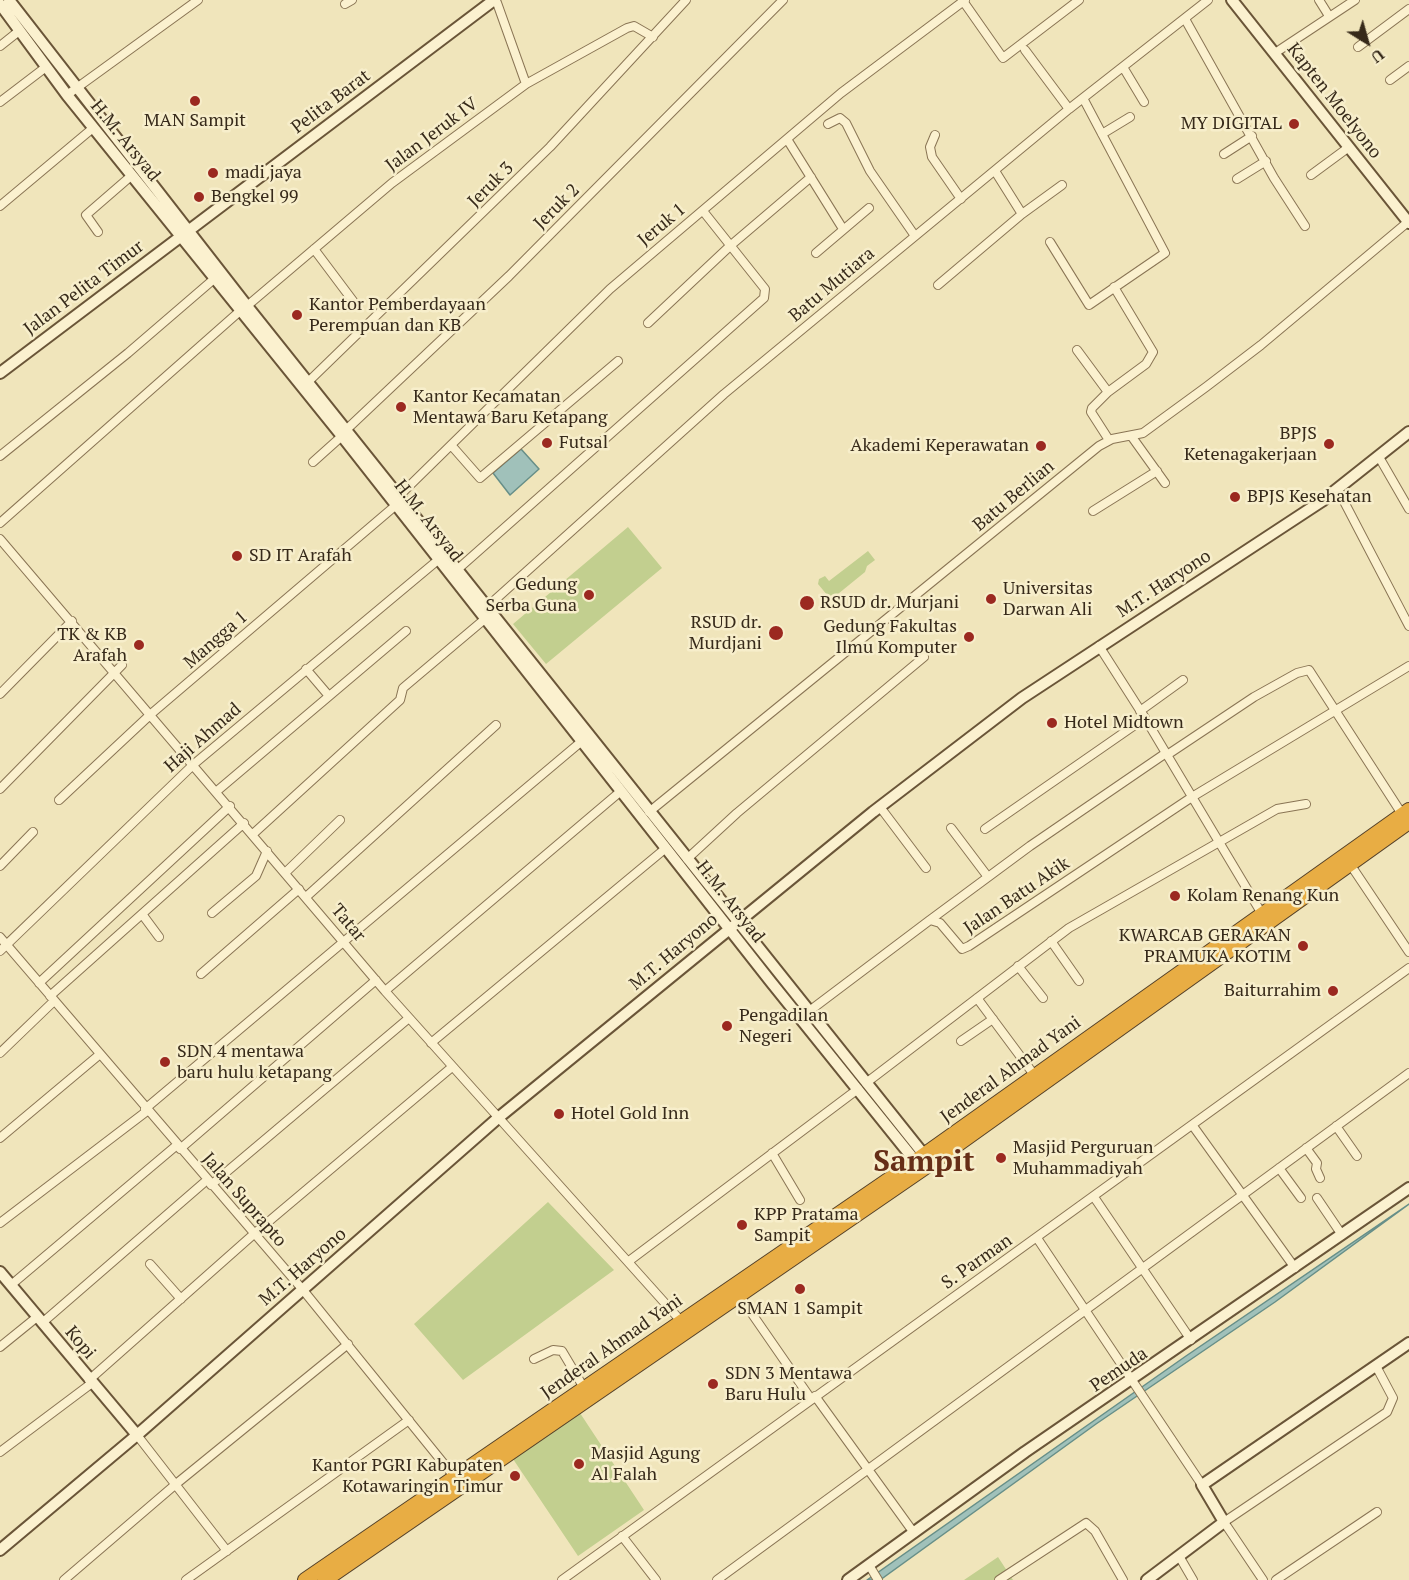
<!DOCTYPE html>
<html>
<head>
<meta charset="utf-8">
<style>
  body { margin:0 }
  #map { position:relative; width:1409px; height:1580px; overflow:hidden; background:#f0e5bb; font-family:"PT Serif",serif }
  canvas { display:block }
  .north { position:absolute; left:1337px; top:12px; width:60px; height:60px; -webkit-text-stroke:4px #f7eecb; paint-order:stroke; rotate:143deg; font-size:16px; font-weight:700; line-height:24px; text-align:center; color:#372a1a }
  .north::after { content:''; display:block; margin:auto; width:21px; height:27px; background:#372a1a; clip-path:polygon(50% 0,100% 100%,50% 72%,0 100%) }
</style>
</head>
<body>
<div id="map">
<canvas width="1409" height="1580"></canvas>
<div class="north">U</div>
</div>
<script>
const context = document.querySelector('canvas').getContext('2d');
context.lineJoin = 'round';
function fill(path, color) {
  context.fillStyle = color;
  context.fill(path, 'evenodd');
}
function poly(rows) {
  const path = new Path2D();
  for (const r of rows) {
    path.moveTo(r[0], r[1]);
    for (let i = 2; i < r.length; i += 2) path.lineTo(r[i], r[i + 1]);
  }
  return path;
}
function trace(path, color, width, dash) {
  context.strokeStyle = color;
  context.lineWidth = width;
  context.lineCap = dash ? 'butt' : 'round';
  context.setLineDash(dash || []);
  context.stroke(path);
}
function drawText(font, color, halo, rows, align = 'center') {
  context.font = font + ' "PT Serif",serif';
  context.lineWidth = 5;
  context.setLineDash([]);
  context.textBaseline = 'middle';
  context.strokeStyle = halo;
  context.fillStyle = color;
  for (const [text, x, y, turn = 0] of rows) {
    context.save();
    context.translate(x, y);
    context.rotate((+turn || 0) * Math.PI / 180);
    context.textAlign = isNaN(turn) ? turn : align;
    if (halo) context.strokeText(text, 0, 0);
    context.fillText(text, 0, 0);
    context.restore();
  }
}
const green = poly([
  [628,527,662,568,546,664,513,624],
  [868,551,875,560,867,566,865,572,833,598,828,596,818,584,819,579,825,576,829,581],
  [548,1202,614,1270,463,1380,414,1324],
  [578,1410,644,1510,578,1556,511,1456],
  [998,1557,1013,1580,964,1580]
]);
const water = poly([
  [521,449,539,469,510,495,493,473,521,449],
  [1409,1204,1275,1302,1096,1424,880,1580,867,1580,1186,1356,1409,1204]
]);
const street = poly([
  [496,0,526,84],
  [1319,0,1329,16],
  [963,1,1003,58,1079,0],
  [345,4,352,0],
  [1185,19,1274,178,1305,226],
  [0,46,19,31],
  [1358,47,1409,9],
  [1025,50,1069,109],
  [1275,53,1355,0],
  [1123,67,1144,102],
  [1390,80,1409,66],
  [67,95,198,0],
  [0,102,46,67],
  [828,124,840,118,846,123,870,171,915,236],
  [1102,134,1130,117],
  [935,135,930,147,932,157,961,199],
  [787,139,843,229],
  [1224,154,1252,136],
  [1311,175,1349,147],
  [1237,179,1266,161],
  [0,206,93,128],
  [1022,214,1062,185],
  [98,232,86,215,131,176],
  [1050,242,1089,305,1165,253,1083,98],
  [314,249,353,301],
  [816,253,869,208],
  [938,285,1022,214,995,171],
  [247,306,392,183,526,84,627,28,634,26,653,37],
  [648,323,730,246,811,177],
  [1077,350,1108,392],
  [308,382,550,147,686,0],
  [346,430,509,276,783,0],
  [1132,437,1165,483],
  [1109,440,1091,412,1092,408,1108,392,1146,364,1153,352,1114,287],
  [451,445,480,478,618,361],
  [0,456,128,353,214,279],
  [1379,457,1409,509],
  [313,462,342,436],
  [1338,490,1409,626],
  [399,496,610,289,841,93,965,0],
  [1093,511,1157,471],
  [0,523,240,311],
  [0,539,385,991,681,1321],
  [458,569,764,298,765,289,703,211],
  [487,607,724,394,1069,109,1208,0],
  [1099,646,1145,718,1262,914],
  [306,669,329,696],
  [0,694,72,621],
  [1140,711,1183,680],
  [1167,755,1254,697,1297,673,1309,670,1402,814],
  [0,789,122,665],
  [217,791,406,631],
  [59,800,151,714,395,506],
  [880,807,926,868],
  [649,812,1099,446,1112,439,1143,433,1206,387,1261,345,1409,221],
  [951,828,988,877],
  [985,829,1145,718],
  [253,834,400,700,403,688,486,618],
  [687,859,737,813,924,657],
  [1350,864,1409,952],
  [0,866,33,832],
  [285,873,340,820],
  [306,897,496,725],
  [212,913,256,876,267,851],
  [142,914,159,937],
  [930,920,1030,846,1166,753],
  [0,937,303,1290,457,1480],
  [1051,941,1079,981],
  [0,951,194,764,438,560],
  [1018,966,1043,998],
  [201,974,299,889],
  [39,983,230,806],
  [385,991,621,791],
  [50,996,244,823],
  [977,998,1035,1076],
  [808,1012,930,920,940,923,962,949,969,946,1192,797,1409,666],
  [961,1041,993,1019],
  [431,1043,666,848],
  [0,1053,54,1001],
  [866,1083,1069,928,1277,809,1306,804],
  [145,1109,582,741],
  [1193,1126,1295,1268],
  [1336,1126,1357,1156],
  [0,1138,99,1055],
  [1306,1148,1317,1163,1316,1169,1320,1178],
  [180,1149,376,980],
  [772,1153,800,1200],
  [1279,1168,1301,1198],
  [211,1185,409,1018],
  [1094,1197,1191,1340],
  [1317,1198,1342,1235],
  [0,1223,147,1111],
  [1037,1238,1202,1485],
  [629,1261,858,1089],
  [150,1264,181,1299],
  [11,1285,177,1145],
  [739,1295,811,1399],
  [42,1323,207,1180],
  [0,1347,37,1317],
  [534,1359,553,1350,562,1351,584,1388],
  [89,1380,255,1233,452,1067],
  [815,1396,914,1533],
  [137,1435,227,1551],
  [0,1452,92,1383],
  [622,1536,656,1580],
  [1179,1556,1193,1580],
  [869,1565,878,1580],
  [64,1580,176,1484,348,1344],
  [186,1580,409,1420],
  [562,1580,1409,968],
  [717,1580,1409,1073],
  [999,1580,1086,1523,1095,1531,1123,1580],
  [1263,1580,1224,1522,1387,1412,1393,1398,1376,1366],
  [1276,1580,1377,1512]
]);
const secondary = poly([
  [9,0,247,306,929,1161],
  [1232,0,1409,223],
  [0,4,67,95,342,436,771,982,920,1167],
  [0,373,494,0],
  [0,1272,137,1435],
  [0,1550,137,1435,498,1118,873,812,1022,698,1322,501,1409,432],
  [848,1580,1025,1452,1409,1188],
  [1147,1580,1224,1522,1202,1485,1409,1343]
]);
const highway = poly([
  [305,1580,907,1167,1409,810],
  [325,1580,936,1160,1409,822]
]);
const markers = [
  [195,101,6,"#9b2920"],
  [1294,124,6,"#9b2920"],
  [213,173,6,"#9b2920"],
  [199,197,6,"#9b2920"],
  [297,315,6,"#9b2920"],
  [401,407,6,"#9b2920"],
  [547,443,6,"#9b2920"],
  [1329,444,6,"#9b2920"],
  [1041,446,6,"#9b2920"],
  [1235,497,6,"#9b2920"],
  [237,556,6,"#9b2920"],
  [589,595,6,"#9b2920"],
  [991,599,6,"#9b2920"],
  [807,603,8,"#9b2920"],
  [776,633,8,"#9b2920"],
  [969,637,6,"#9b2920"],
  [139,645,6,"#9b2920"],
  [1052,723,6,"#9b2920"],
  [1175,896,6,"#9b2920"],
  [1303,946,6,"#9b2920"],
  [1333,991,6,"#9b2920"],
  [727,1026,6,"#9b2920"],
  [165,1062,6,"#9b2920"],
  [559,1114,6,"#9b2920"],
  [1001,1158,6,"#9b2920"],
  [742,1225,6,"#9b2920"],
  [800,1289,6,"#9b2920"],
  [713,1384,6,"#9b2920"],
  [579,1464,6,"#9b2920"],
  [515,1476,6,"#9b2920"]
];
const streetNames = [
  ["Kapten Moelyono",1334,101,52],
  ["Pelita Barat",331,102,-37],
  ["Jalan Jeruk IV",432,135,-37],
  ["H.M. Arsyad",125,141,51],
  ["Jeruk 3",491,185,-45],
  ["Jeruk 2",557,207,-45],
  ["Jeruk 1",662,225,-40],
  ["Batu Mutiara",832,285,-40],
  ["Jalan Pelita Timur",84,288,-37],
  ["Batu Berlian",1014,496,-40],
  ["H.M. Arsyad",428,521,52],
  ["M.T. Haryono",1164,584,-33],
  ["Mangga 1",216,640,-41],
  ["Haji Ahmad",203,738,-41],
  ["Jalan Batu Akik",1017,896,-34],
  ["H.M. Arsyad",730,902,52],
  ["Tatar",348,923,50],
  ["M.T. Haryono",674,952,-40],
  ["Jenderal Ahmad Yani",1011,1070,-36],
  ["Jalan Suprapto",244,1200,49],
  ["S. Parman",977,1262,-35],
  ["M.T. Haryono",303,1267,-41],
  ["Kopi",80,1343,50],
  ["Jenderal Ahmad Yani",612,1347,-35],
  ["Pemuda",1119,1370,-34]
];
const poiNames = [
  ["MAN Sampit",195,121,"center"],
  ["MY DIGITAL",1282,124,"right"],
  ["madi jaya",225,173],
  ["Bengkel 99",211,197],
  ["Kantor Pemberdayaan",309,305],
  ["Perempuan dan KB",309,326],
  ["Kantor Kecamatan",413,397],
  ["Mentawa Baru Ketapang",413,418],
  ["BPJS",1317,434,"right"],
  ["Ketenagakerjaan",1317,455,"right"],
  ["Futsal",559,443],
  ["Akademi Keperawatan",1029,446,"right"],
  ["BPJS Kesehatan",1247,497],
  ["SD IT Arafah",249,556],
  ["Gedung",577,585,"right"],
  ["Serba Guna",577,606,"right"],
  ["Universitas",1003,589],
  ["Darwan Ali",1003,610],
  ["RSUD dr. Murjani",820,603],
  ["RSUD dr.",762,623,"right"],
  ["Murdjani",762,644,"right"],
  ["Gedung Fakultas",957,627,"right"],
  ["Ilmu Komputer",957,648,"right"],
  ["TK & KB",127,635,"right"],
  ["Arafah",127,656,"right"],
  ["Hotel Midtown",1064,723],
  ["Kolam Renang Kun",1187,896],
  ["KWARCAB GERAKAN",1291,936,"right"],
  ["PRAMUKA KOTIM",1291,957,"right"],
  ["Baiturrahim",1321,991,"right"],
  ["Pengadilan",739,1016],
  ["Negeri",739,1037],
  ["SDN 4 mentawa",177,1052],
  ["baru hulu ketapang",177,1073],
  ["Hotel Gold Inn",571,1114],
  ["Masjid Perguruan",1013,1148],
  ["Muhammadiyah",1013,1169],
  ["KPP Pratama",754,1215],
  ["Sampit",754,1236],
  ["SMAN 1 Sampit",800,1309,"center"],
  ["SDN 3 Mentawa",725,1374],
  ["Baru Hulu",725,1395],
  ["Masjid Agung",591,1454],
  ["Al Falah",591,1475],
  ["Kantor PGRI Kabupaten",503,1466,"right"],
  ["Kotawaringin Timur",503,1487,"right"]
];
const townNames = [
  ["Sampit",924,1162]
];
fill(green, '#c2cf8f');
fill(water, '#a0c1ba');
trace(water, '#678f88', 1.5);
trace(street, '#897454', 10);
trace(secondary, '#6a5538', 14);
trace(highway, '#554129', 16);
trace(street, '#fbf1cf', 8);
trace(secondary, '#fbf1cf', 10);
trace(highway, '#e8ad44', 14);
for (const [x, y, r, color] of markers) {
  const dot = new Path2D();
  dot.arc(x, y, r, 0, 2 * Math.PI);
  context.fillStyle = color;
  context.fill(dot);
  trace(dot, '#f7eecb', 2);
}
drawText('18px', '#372a1a', '#f7eecb', streetNames);
drawText('18px', '#372a1a', '#f7eecb', poiNames, 'left');
drawText('bold 30px', '#662e17', '#f7eecb', townNames);
</script>
</body>
</html>
